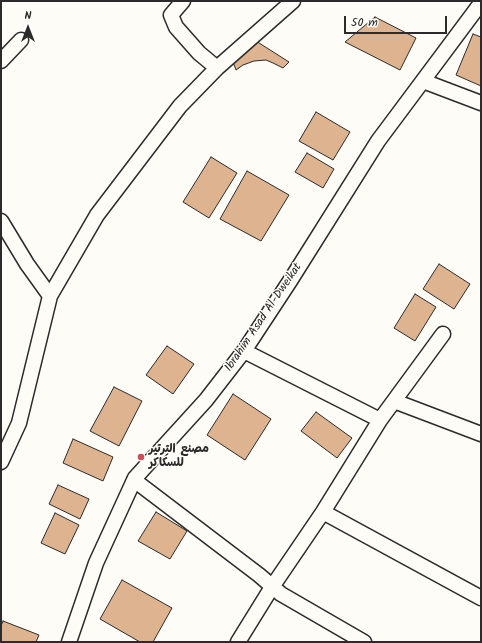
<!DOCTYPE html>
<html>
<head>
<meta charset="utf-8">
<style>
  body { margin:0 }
  #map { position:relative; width:482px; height:643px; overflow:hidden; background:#fdfcf7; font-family:Kalam,sans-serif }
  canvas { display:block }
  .frame { position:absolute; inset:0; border:2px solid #2b2b2b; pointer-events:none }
  .north { position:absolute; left:8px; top:8px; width:40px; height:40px; -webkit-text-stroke:3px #fdfcf7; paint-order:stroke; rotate:0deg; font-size:11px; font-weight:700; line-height:16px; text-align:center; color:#2b2b2b }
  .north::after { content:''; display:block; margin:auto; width:14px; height:18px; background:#2b2b2b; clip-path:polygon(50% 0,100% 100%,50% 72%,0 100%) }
  .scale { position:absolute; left:344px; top:16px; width:103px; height:18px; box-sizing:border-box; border:2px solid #2b2b2b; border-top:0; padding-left:5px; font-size:12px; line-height:14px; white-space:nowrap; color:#2b2b2b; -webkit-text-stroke:3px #fdfcf7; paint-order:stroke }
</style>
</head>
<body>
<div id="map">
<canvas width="482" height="643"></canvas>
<div class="frame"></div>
<div class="north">N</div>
<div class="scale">50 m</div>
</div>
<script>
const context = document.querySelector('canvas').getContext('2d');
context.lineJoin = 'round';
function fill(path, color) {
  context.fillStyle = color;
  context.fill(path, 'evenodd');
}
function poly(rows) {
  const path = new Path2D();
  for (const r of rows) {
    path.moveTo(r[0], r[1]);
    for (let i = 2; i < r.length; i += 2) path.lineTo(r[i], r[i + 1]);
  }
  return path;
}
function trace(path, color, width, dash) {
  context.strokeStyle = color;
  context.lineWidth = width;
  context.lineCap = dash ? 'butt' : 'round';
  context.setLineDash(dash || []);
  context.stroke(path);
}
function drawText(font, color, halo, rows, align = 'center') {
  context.font = font + ' Kalam,"Playpen Sans Arabic",sans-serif';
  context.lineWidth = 3;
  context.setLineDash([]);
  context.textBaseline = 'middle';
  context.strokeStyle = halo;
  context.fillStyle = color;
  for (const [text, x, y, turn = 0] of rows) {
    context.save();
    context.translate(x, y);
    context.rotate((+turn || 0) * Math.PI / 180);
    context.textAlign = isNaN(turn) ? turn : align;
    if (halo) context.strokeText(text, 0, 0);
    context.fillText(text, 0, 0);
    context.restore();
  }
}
const building = poly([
  [375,17,416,38,400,70,345,42,375,17],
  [473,34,481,37,481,86,456,75,473,34],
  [256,41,289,62,283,68,273,63,266,60,254,61,243,65,236,70,233,62,256,41],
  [316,112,350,132,333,160,299,141,316,112],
  [307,153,334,169,323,188,295,172,307,153],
  [211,157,237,173,209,218,183,202,211,157],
  [247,171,289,195,261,241,220,219,247,171],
  [439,264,470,284,454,309,423,289,439,264],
  [415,294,436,307,415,341,394,328,415,294],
  [167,346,194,364,173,394,146,375,167,346],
  [114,387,142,401,119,446,90,431,114,387],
  [233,394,271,419,245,460,207,435,233,394],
  [316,412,352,438,337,458,301,431,316,412],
  [73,439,113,457,103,481,63,463,73,439],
  [58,485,89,499,80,519,49,504,58,485],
  [156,512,187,531,170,559,138,541,156,512],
  [55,513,79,525,65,554,41,543,55,513],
  [122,580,172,608,153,642,140,642,100,619,122,580],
  [3,621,39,635,36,642,1,642,1,626,3,621]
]);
const minor = poly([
  [183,1,171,15,176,27,199,53,217,68],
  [1,61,21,40],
  [423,81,481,103],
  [1,221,27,264,50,296],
  [244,351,380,420],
  [394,401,481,434],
  [1,462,19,423,50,296,97,215,180,106,217,68,293,1],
  [134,480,259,575,281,594,364,642],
  [323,512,481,598],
  [69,642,96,563,135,478,206,400,244,351,290,281,378,141,481,3],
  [238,642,272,587,323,512,380,420,443,334]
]);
const markers = [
  [141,457,4,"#d1495b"]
];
const streetNames = [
  ["Ibrahim Asad Al-Dweikat",264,318,-56]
];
const poiNames = [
  ["مصنع الترتير",149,450],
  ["للسكاكر",149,464]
];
fill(building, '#deb38f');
trace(building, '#2b2b2b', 1);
trace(minor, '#2b2b2b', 17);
trace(minor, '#fdfcf7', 14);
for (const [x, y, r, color] of markers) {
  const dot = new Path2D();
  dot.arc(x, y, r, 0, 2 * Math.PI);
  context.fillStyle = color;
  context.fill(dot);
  trace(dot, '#fdfcf7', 1.5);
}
drawText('12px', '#2b2b2b', '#fdfcf7', streetNames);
drawText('bold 12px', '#2b2b2b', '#fdfcf7', poiNames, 'left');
</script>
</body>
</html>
